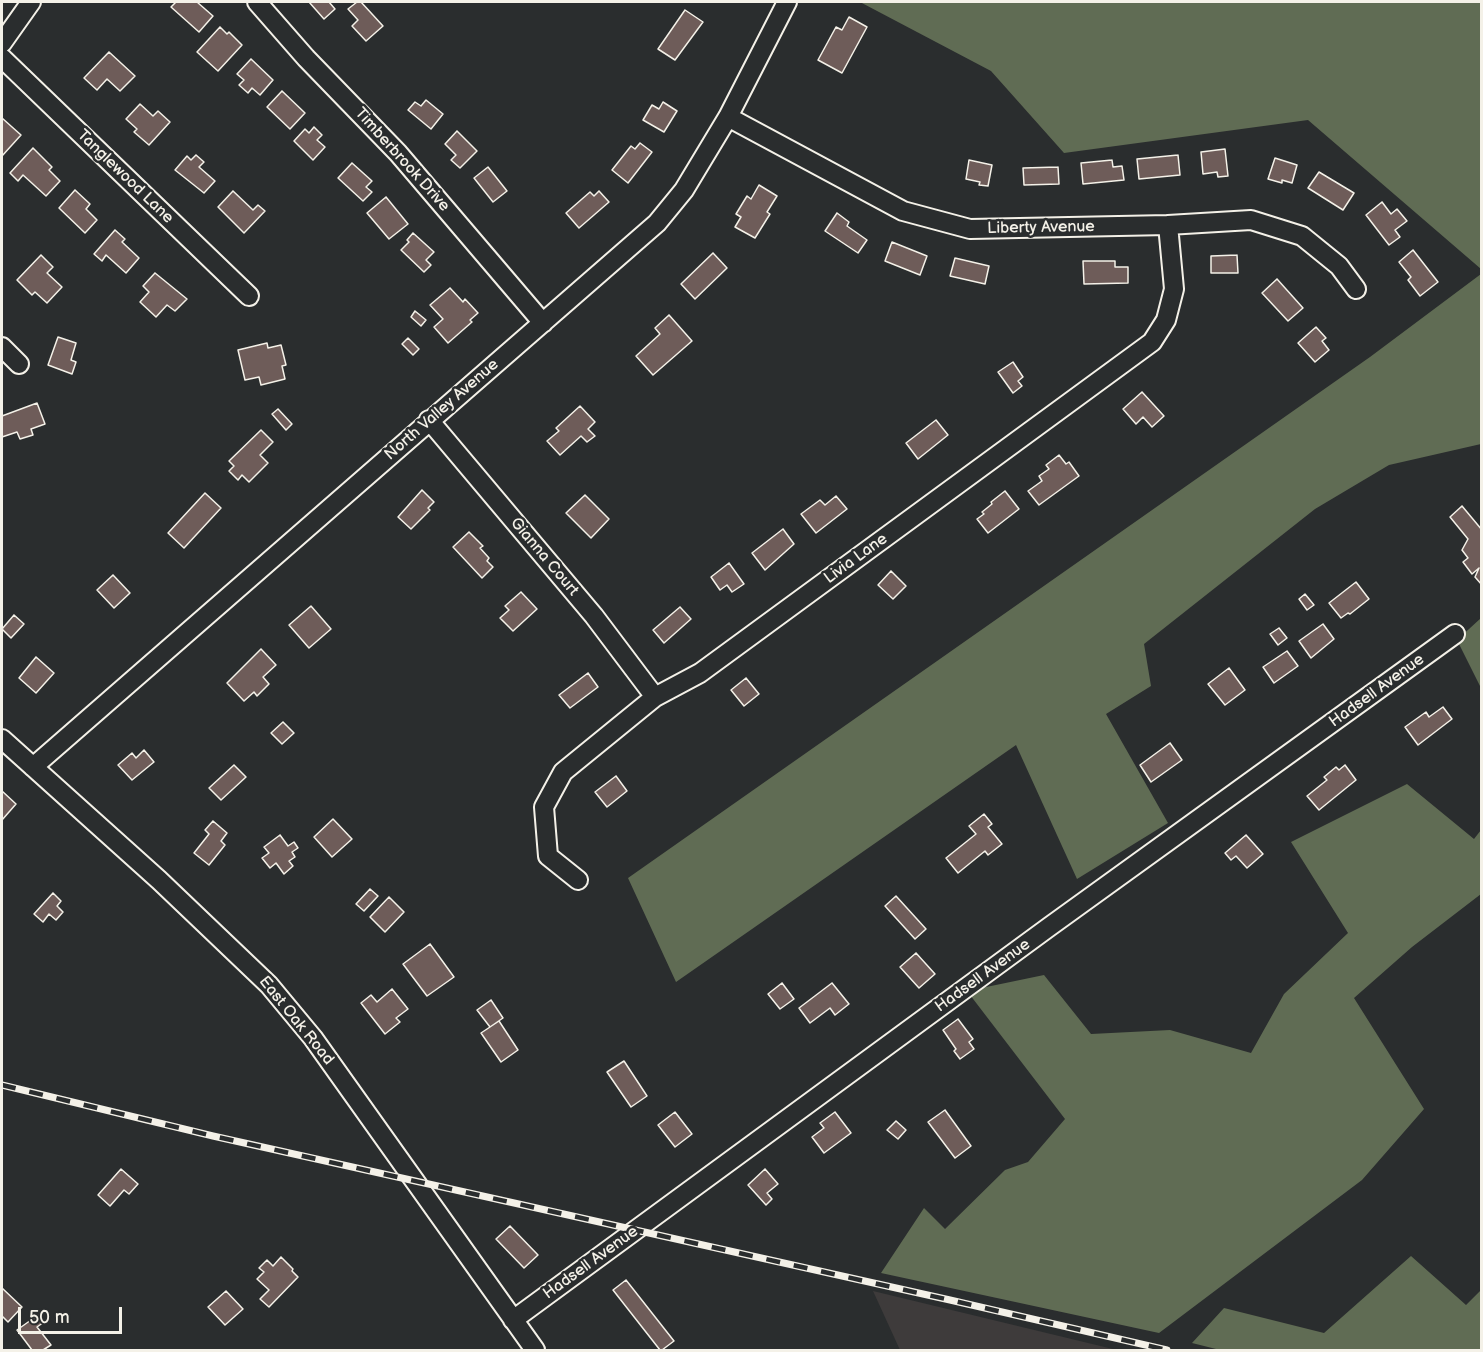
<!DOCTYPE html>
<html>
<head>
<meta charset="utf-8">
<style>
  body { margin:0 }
  #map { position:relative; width:1483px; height:1352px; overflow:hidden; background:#2a2d2e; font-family:"Balsamiq Sans",sans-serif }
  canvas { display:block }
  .frame { position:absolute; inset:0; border:3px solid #f4f1e8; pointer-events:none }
  .scale { position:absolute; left:18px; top:1307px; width:104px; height:27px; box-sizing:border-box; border:3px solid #f4f1e8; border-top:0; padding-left:8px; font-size:18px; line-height:21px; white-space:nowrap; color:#f4f1e8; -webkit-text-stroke:4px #2a2d2e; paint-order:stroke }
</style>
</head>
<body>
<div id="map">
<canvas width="1483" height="1352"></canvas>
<div class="frame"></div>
<div class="scale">50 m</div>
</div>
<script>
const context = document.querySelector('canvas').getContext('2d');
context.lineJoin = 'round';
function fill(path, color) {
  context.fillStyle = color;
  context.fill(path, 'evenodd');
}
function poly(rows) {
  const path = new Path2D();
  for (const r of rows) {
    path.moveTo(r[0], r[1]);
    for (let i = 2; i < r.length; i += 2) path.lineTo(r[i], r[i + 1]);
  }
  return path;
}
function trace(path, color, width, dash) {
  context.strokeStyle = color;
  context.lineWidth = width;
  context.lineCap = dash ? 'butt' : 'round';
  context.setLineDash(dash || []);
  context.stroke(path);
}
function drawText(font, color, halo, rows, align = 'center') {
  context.font = font + ' "Balsamiq Sans",sans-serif';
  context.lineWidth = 5;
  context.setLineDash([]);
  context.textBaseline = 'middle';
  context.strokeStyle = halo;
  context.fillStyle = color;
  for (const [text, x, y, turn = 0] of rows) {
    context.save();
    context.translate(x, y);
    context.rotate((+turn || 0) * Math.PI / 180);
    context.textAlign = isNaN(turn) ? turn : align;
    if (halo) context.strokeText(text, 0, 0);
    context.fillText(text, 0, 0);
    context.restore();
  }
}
const built = poly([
  [873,1291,1117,1350,900,1350]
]);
const green = poly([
  [860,2,1481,2,1481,269,1308,120,1064,153,991,71],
  [1481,274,1481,444,1389,465,1315,509,1144,644,1151,686,1106,714,1168,823,1077,879,1016,745,676,982,628,878,1370,357],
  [1481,618,1481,688,1457,640],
  [1407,784,1474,839,1481,830,1481,894,1412,947,1354,998,1424,1109,1362,1180,1159,1333,881,1273,924,1208,945,1229,1005,1170,1028,1162,1065,1119,967,991,1044,975,1091,1034,1170,1030,1251,1053,1284,994,1348,933,1291,842],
  [1411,1256,1466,1305,1481,1290,1481,1350,1220,1350,1192,1343,1224,1308,1324,1333]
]);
const building = poly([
  [176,2,197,2,213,16,199,32,171,7,176,2],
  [309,2,329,2,335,9,324,19,309,2],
  [357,2,361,2,383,26,366,41,352,26,358,20,348,9,357,2],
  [685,10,703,22,675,60,658,49,685,10],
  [849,17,867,27,842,73,818,60,836,27,842,30,849,17],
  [220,27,227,34,229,32,242,45,218,71,197,52,220,27],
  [109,52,135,76,120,91,107,79,97,90,84,78,109,52],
  [251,59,273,80,260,95,252,88,248,93,239,85,244,80,237,74,251,59],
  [282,91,305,113,290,129,267,107,282,91],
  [426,100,443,114,431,129,408,110,415,102,421,106,426,100],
  [663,102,677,111,664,132,643,120,652,105,659,109,663,102],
  [140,104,153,116,158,111,170,122,149,145,134,132,137,129,126,119,140,104],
  [2,118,21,135,2,156,2,118],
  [314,127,322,135,317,140,325,147,313,160,294,141,305,129,309,133,314,127],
  [457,131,477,151,460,168,451,160,456,155,445,144,457,131],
  [640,143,652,152,628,183,612,170,631,146,635,149,640,143],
  [33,148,52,167,49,170,60,181,46,196,23,175,18,181,10,173,33,148],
  [1225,149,1228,176,1218,177,1217,172,1203,174,1201,152,1225,149],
  [196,155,204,162,199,167,215,181,204,193,175,170,187,156,191,160,196,155],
  [1178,155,1180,175,1139,179,1137,159,1178,155],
  [1275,158,1297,165,1292,183,1282,180,1282,183,1268,179,1275,158],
  [969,160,992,165,988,186,979,185,980,182,966,179,969,160],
  [1112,160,1113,167,1122,166,1124,180,1083,184,1081,163,1112,160],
  [352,163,372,181,366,187,372,192,363,201,338,178,352,163],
  [488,167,507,191,493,202,474,178,488,167],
  [1058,167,1059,184,1024,185,1023,168,1058,167],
  [1319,172,1354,193,1343,210,1308,188,1319,172],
  [759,185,777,196,767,212,770,214,755,238,735,227,741,217,736,214,747,196,751,199,759,185],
  [75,190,90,204,86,209,97,220,85,233,59,208,75,190],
  [233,191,253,210,258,205,265,211,244,233,218,207,233,191],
  [599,191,609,202,579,228,566,213,590,192,594,196,599,191],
  [386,197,408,224,389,239,367,213,386,197],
  [1382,202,1391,214,1397,209,1407,221,1395,230,1400,237,1389,245,1366,215,1382,202],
  [837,213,849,222,847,226,867,240,858,253,825,231,837,213],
  [115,230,125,239,122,242,139,258,126,273,106,255,102,261,94,254,115,230],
  [413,233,434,252,426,260,431,265,424,272,401,250,409,242,407,240,413,233],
  [892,242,927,256,920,275,885,261,892,242],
  [1413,250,1438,282,1420,296,1408,280,1411,277,1399,262,1413,250],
  [713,253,727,268,695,299,681,284,713,253],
  [41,255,53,267,47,273,62,287,47,303,35,292,32,295,17,280,41,255],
  [1237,255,1238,273,1211,273,1211,256,1237,255],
  [955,258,989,266,985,284,950,276,955,258],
  [1083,261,1115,261,1115,267,1128,267,1128,283,1084,284,1083,261],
  [155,273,187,299,175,311,167,305,156,317,140,302,149,292,143,286,155,273],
  [1277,279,1303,308,1288,321,1262,293,1277,279],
  [450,288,463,302,465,299,478,313,470,320,472,322,448,343,434,327,443,319,430,305,450,288],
  [415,311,426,320,421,326,411,317,415,311],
  [669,315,692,341,653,375,636,356,660,334,655,328,669,315],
  [1316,327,1326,338,1322,341,1329,350,1315,362,1298,343,1316,327],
  [58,337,76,343,71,360,76,362,72,374,48,365,58,337],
  [408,338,419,349,413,355,402,344,408,338],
  [267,343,268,348,281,345,286,365,282,366,285,379,261,385,259,377,245,380,238,350,267,343],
  [1013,362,1023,377,1018,381,1022,386,1013,393,998,372,1013,362],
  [1142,392,1164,416,1152,427,1143,417,1136,424,1123,409,1142,392],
  [37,403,45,424,31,429,33,435,20,439,17,432,2,437,2,416,37,403],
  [580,406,595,422,588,429,595,436,587,442,581,436,560,455,547,441,559,431,556,428,580,406],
  [278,409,292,424,286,430,272,414,278,409],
  [936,420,948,435,918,459,906,443,936,420],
  [261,430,273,442,260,455,268,463,249,482,242,475,238,480,229,471,234,466,229,461,261,430],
  [1059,455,1066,464,1069,462,1079,476,1039,505,1028,491,1042,481,1039,476,1049,469,1046,465,1059,455],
  [422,490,434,502,428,508,430,510,411,529,398,517,422,490],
  [1005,491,1019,509,988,533,977,519,984,514,982,512,992,504,991,502,1005,491],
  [205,493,221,508,184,548,168,533,205,493],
  [585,495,609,519,591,538,566,513,585,495],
  [836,496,847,509,816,533,801,514,820,500,825,505,836,496],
  [1462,506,1482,530,1482,585,1475,577,1479,568,1472,574,1463,562,1468,558,1462,550,1468,539,1450,517,1462,506],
  [783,529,794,544,765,570,752,553,783,529],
  [469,532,483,546,480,548,489,558,487,561,493,567,482,578,453,547,469,532],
  [729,563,744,584,732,592,727,585,720,590,711,577,729,563],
  [891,571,906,586,893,599,878,585,891,571],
  [113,575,130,593,114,608,97,590,113,575],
  [1356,582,1369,599,1350,614,1348,613,1341,618,1329,603,1356,582],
  [521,592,537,609,513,631,500,618,509,610,505,606,521,592],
  [1305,594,1314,605,1307,610,1299,599,1305,594],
  [311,606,331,629,309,648,289,625,311,606],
  [680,607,691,619,664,643,653,630,680,607],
  [14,615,24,624,11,638,2,629,14,615],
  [1323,624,1334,639,1311,658,1299,641,1323,624],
  [1279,628,1287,638,1278,645,1270,634,1279,628],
  [261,649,276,665,263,677,269,684,257,696,254,692,244,701,227,683,261,649],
  [1287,651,1298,666,1274,683,1263,667,1287,651],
  [36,657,54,673,36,693,19,678,36,657],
  [1229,668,1245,690,1225,705,1208,684,1229,668],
  [588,673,598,687,570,708,559,695,588,673],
  [746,678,759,694,744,706,731,690,746,678],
  [1443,707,1452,719,1418,745,1405,727,1426,712,1429,717,1443,707],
  [283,722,294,733,282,744,271,733,283,722],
  [1170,743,1182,760,1151,782,1140,765,1170,743],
  [144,750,154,762,132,780,118,765,132,753,136,758,144,750],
  [234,765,246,777,221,800,209,788,234,765],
  [1345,765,1356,780,1319,810,1307,796,1327,780,1324,777,1336,767,1339,770,1345,765],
  [616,776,627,791,607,807,595,792,616,776],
  [2,791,16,804,2,820,2,791],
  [984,814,992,824,988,827,1002,844,988,855,985,851,958,873,946,858,976,834,969,826,984,814],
  [333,819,352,839,332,857,314,837,333,819],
  [213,821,227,833,221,841,225,845,209,865,194,853,209,834,205,830,213,821],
  [280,835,288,846,294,842,298,848,292,852,295,857,289,861,293,866,284,874,276,863,270,868,262,858,269,853,264,847,280,835],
  [1246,835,1263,854,1247,868,1236,856,1231,860,1225,853,1246,835],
  [370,889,378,896,364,911,356,904,370,889],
  [53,893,61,901,57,906,63,912,56,920,49,914,43,922,34,914,53,893],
  [896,896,926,929,915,939,885,906,896,896],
  [389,897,404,912,385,932,370,917,389,897],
  [430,944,454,977,427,996,403,964,430,944],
  [916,953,935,974,919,988,900,967,916,953],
  [782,983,794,999,780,1009,768,994,782,983],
  [832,983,849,1004,835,1015,830,1008,810,1023,799,1008,832,983],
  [392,989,408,1009,396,1018,400,1022,385,1034,361,1003,371,995,377,1002,392,989],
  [491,1000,503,1018,490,1027,477,1010,491,1000],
  [958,1019,973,1039,969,1042,974,1049,960,1059,954,1051,956,1049,943,1030,958,1019],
  [499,1021,518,1050,501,1062,481,1033,499,1021],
  [624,1061,647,1096,631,1107,607,1072,624,1061],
  [945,1110,971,1146,955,1158,928,1122,945,1110],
  [675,1112,692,1134,675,1147,658,1125,675,1112],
  [835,1112,851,1133,824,1153,812,1137,824,1128,820,1123,835,1112],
  [896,1121,906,1130,898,1139,887,1130,896,1121],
  [121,1169,138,1184,129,1194,124,1190,110,1206,98,1195,121,1169],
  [765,1169,778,1184,767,1193,772,1199,766,1205,748,1185,765,1169],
  [510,1226,538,1255,524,1268,496,1239,510,1226],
  [281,1257,293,1269,292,1271,298,1277,269,1307,260,1299,269,1290,257,1279,264,1272,259,1268,267,1260,273,1266,281,1257],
  [626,1280,674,1341,662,1350,660,1350,613,1290,626,1280],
  [2,1288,22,1307,8,1322,2,1316,2,1288],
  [226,1291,243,1309,225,1325,208,1307,226,1291],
  [38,1315,44,1322,37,1327,51,1345,43,1350,32,1350,17,1330,38,1315]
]);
const minor = poly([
  [257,2,306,58,398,153,543,323],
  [2,43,31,2],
  [2,58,249,296],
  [728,117,903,211,970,229,1168,225,1251,220,1302,236,1339,266,1356,289],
  [2,347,19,364],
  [429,420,594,616,655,697],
  [2,739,159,880,269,985,313,1038,535,1350],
  [33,767,657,223,684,190,728,117,787,2],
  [578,880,548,856,544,807,563,772,655,697,700,673,1152,342,1166,320,1174,289,1168,225],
  [513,1320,1049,927,1455,634]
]);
const rail = poly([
  [2,1085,213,1136,950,1300,1167,1350]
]);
const streetNames = [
  ["Timberbrook Drive",402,160,48],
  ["Tanglewood Lane",125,177,44],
  ["Liberty Avenue",1041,228,-1],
  ["North Valley Avenue",442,410,-41],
  ["Gianna Court",544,557,50],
  ["Livia Lane",856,559,-36],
  ["Hadsell Avenue",1377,691,-36],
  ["Hadsell Avenue",983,976,-36],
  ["East Oak Road",296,1021,51],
  ["Hadsell Avenue",591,1263,-36]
];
fill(built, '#3e3b3b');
fill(green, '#606c54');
fill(building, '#6e5c59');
trace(building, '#f4f1e8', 1.5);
trace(minor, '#f4f1e8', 22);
trace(minor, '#2a2d2e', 18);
trace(rail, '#f4f1e8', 7);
trace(rail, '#2a2d2e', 4.5, [14]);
drawText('16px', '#f4f1e8', '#2a2d2e', streetNames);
</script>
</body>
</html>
